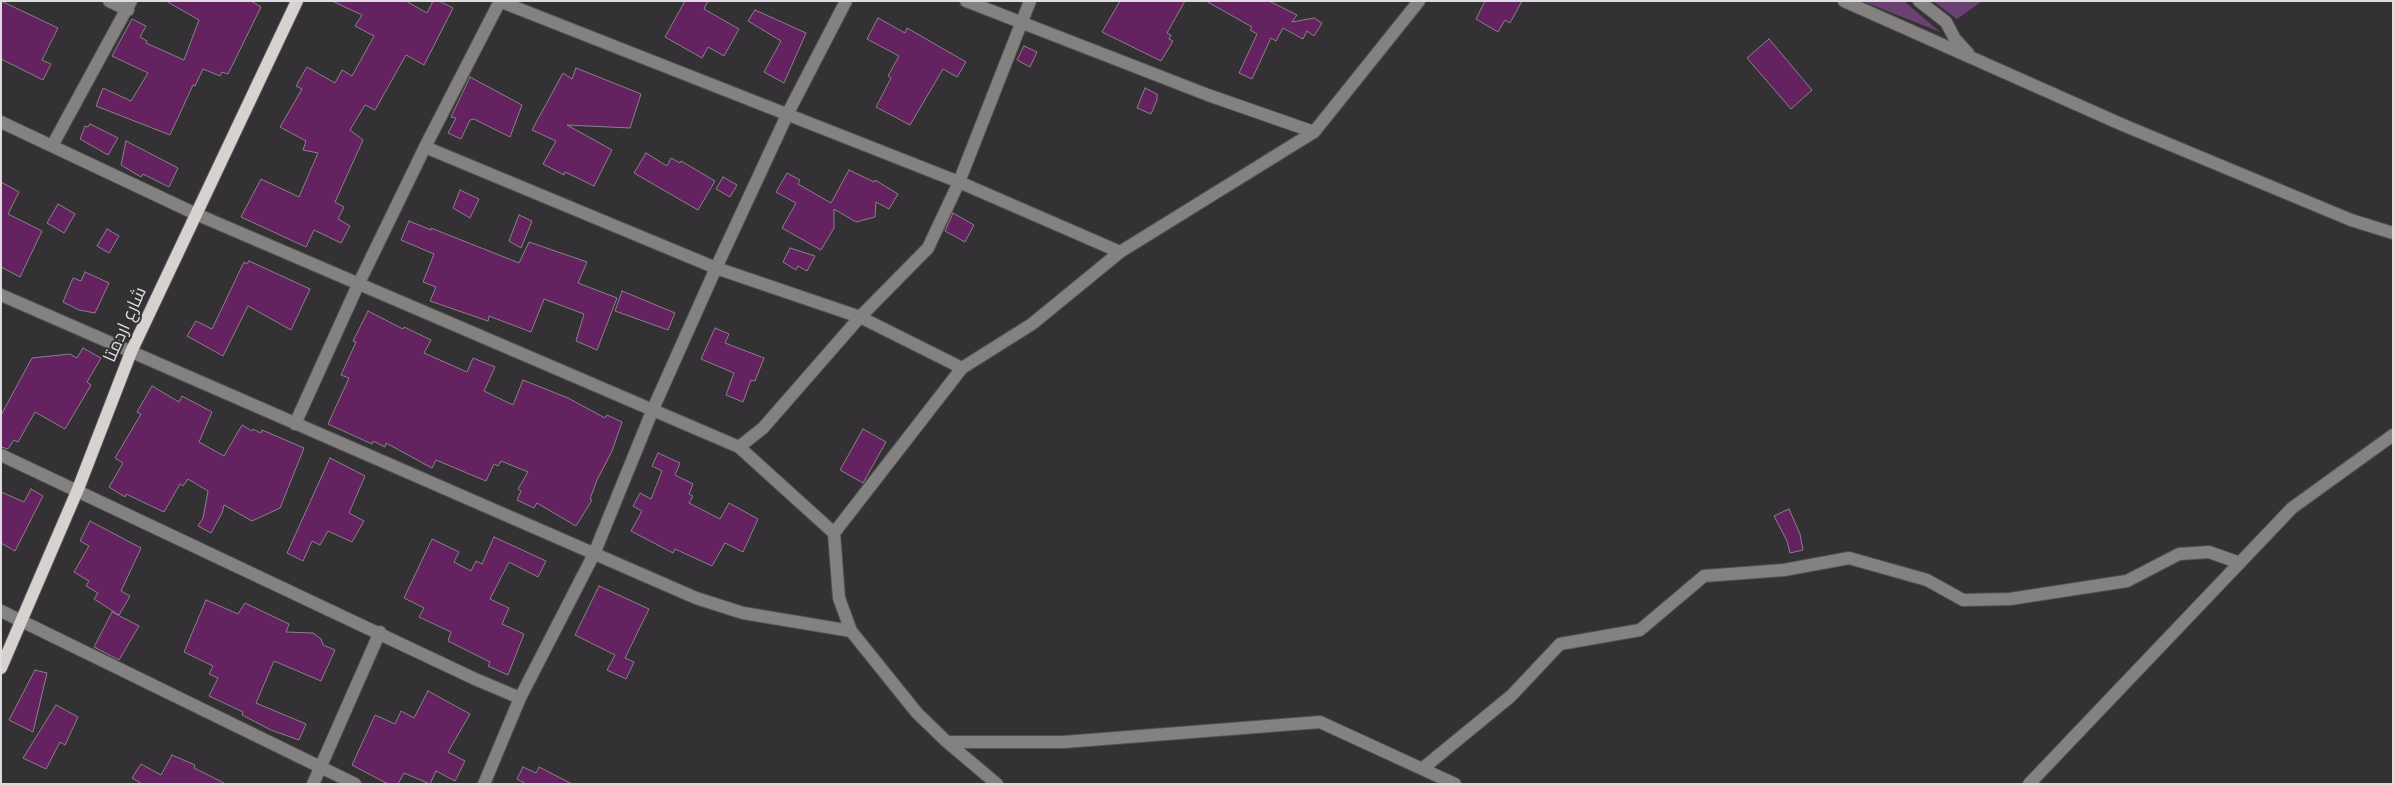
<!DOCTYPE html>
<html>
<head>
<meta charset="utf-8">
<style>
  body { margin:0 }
  #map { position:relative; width:2394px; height:785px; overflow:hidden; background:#333134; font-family:"Nunito Sans",sans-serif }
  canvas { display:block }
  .frame { position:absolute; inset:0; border:2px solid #dddcde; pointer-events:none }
</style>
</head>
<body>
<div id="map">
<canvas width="2394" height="785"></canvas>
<div class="frame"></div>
</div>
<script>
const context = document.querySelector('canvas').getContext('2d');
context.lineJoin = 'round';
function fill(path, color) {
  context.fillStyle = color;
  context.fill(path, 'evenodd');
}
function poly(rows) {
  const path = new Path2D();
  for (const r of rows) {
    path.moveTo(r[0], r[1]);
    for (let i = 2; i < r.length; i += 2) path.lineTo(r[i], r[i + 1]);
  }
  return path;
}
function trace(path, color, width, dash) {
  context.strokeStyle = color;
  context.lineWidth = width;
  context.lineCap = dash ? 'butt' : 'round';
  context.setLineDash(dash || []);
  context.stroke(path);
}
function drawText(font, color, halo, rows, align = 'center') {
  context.font = font + ' "Nunito Sans",Cairo,sans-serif';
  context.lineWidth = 4;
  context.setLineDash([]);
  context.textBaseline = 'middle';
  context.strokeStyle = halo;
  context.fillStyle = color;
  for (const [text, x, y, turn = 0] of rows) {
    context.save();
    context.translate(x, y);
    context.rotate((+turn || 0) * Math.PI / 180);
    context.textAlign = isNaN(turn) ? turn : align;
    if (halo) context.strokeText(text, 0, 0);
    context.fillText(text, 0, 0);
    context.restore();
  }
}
const green = poly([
  [1862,1,1904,1,1940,32],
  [1933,1,1982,1,1957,19]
]);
const building = poly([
  [1,1,58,28,42,60,51,64,43,80,1,59,1,1],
  [166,1,251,1,261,7,228,74,222,72,220,76,203,69,195,86,193,85,170,135,96,106,103,88,131,101,148,73,112,56,132,19,146,26,140,37,147,41,146,43,184,60,199,20,166,1],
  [332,1,406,1,427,13,433,1,439,1,453,8,424,65,406,55,375,110,365,105,350,130,363,140,335,202,344,207,338,219,350,226,341,243,314,230,306,247,241,217,261,179,299,197,318,153,303,150,306,141,280,127,302,89,296,86,307,67,335,83,342,70,352,76,374,36,355,26,362,15,332,1],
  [685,1,708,1,704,9,739,29,724,56,708,47,702,58,665,37,685,1],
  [1120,1,1185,1,1167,33,1171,35,1169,39,1173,41,1161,61,1102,32,1120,1],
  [1206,1,1269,1,1297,15,1292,22,1314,18,1322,23,1314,36,1307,31,1303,39,1283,28,1276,41,1271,38,1252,79,1239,73,1257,34,1250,30,1252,27,1206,1],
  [1485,1,1522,1,1510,23,1505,20,1498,32,1476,19,1485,1],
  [755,10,806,33,784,83,764,72,781,41,748,21,755,10],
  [878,18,905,33,907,28,966,62,957,77,943,69,910,125,876,107,891,78,888,76,899,56,867,39,878,18],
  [1769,39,1812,90,1791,109,1747,58,1769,39],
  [1024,46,1037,52,1030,67,1017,60,1024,46],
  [576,68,641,94,630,128,567,125,612,150,594,186,565,172,564,175,543,164,556,141,532,130,563,73,572,79,576,68],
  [470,77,522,105,510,137,474,119,470,120,461,139,448,133,456,118,451,117,470,77],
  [1145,88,1157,94,1157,100,1151,114,1137,108,1145,88],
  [90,124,118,138,108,155,80,139,85,126,88,127,90,124],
  [126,141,178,168,169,187,143,174,141,177,121,165,126,141],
  [646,153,667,166,671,158,680,163,681,161,715,181,698,210,634,173,646,153],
  [849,170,874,182,875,180,898,194,889,209,876,202,875,217,856,222,834,209,834,228,821,250,782,228,796,203,776,192,787,173,800,180,798,184,831,203,849,170],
  [723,177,737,185,730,197,716,189,723,177],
  [1,182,19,192,8,214,42,231,20,277,1,267,1,182],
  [460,190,479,199,470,218,453,208,460,190],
  [58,204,75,214,64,233,47,223,58,204],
  [953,213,974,225,965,242,945,231,953,213],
  [519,215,532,221,521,248,509,241,519,215],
  [409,221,431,230,431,228,519,263,529,242,587,262,578,283,617,298,597,350,576,341,584,314,544,299,531,332,489,316,488,321,430,301,436,287,423,282,434,254,401,240,409,221],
  [107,229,119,236,109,253,97,246,107,229],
  [790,248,815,256,807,271,798,266,796,270,783,262,790,248],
  [249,261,310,289,291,330,248,306,223,356,187,336,196,321,212,329,244,262,247,264,249,261],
  [85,272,109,283,95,313,79,310,63,302,73,278,81,281,85,272],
  [622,291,675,313,668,330,615,311,622,291],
  [368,311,403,329,404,327,431,340,424,353,467,372,473,358,495,367,484,391,513,405,523,380,568,398,605,418,607,415,622,422,612,451,597,480,590,499,592,500,576,526,537,503,534,508,517,500,521,491,518,489,528,472,501,461,498,466,494,464,486,481,436,460,432,468,386,443,385,447,373,441,372,444,328,424,349,378,341,375,356,342,353,341,368,311],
  [715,328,729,334,725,343,764,358,755,381,751,380,743,402,726,395,734,373,701,359,715,328],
  [83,348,101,358,87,382,91,385,65,429,35,412,18,442,14,440,8,449,1,447,1,415,32,358,70,354,77,358,83,348],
  [152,386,179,402,182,396,212,412,199,442,224,456,242,425,252,431,253,429,261,433,262,430,304,448,280,508,252,521,224,505,222,513,211,533,198,526,203,518,208,491,188,479,183,486,180,484,164,512,126,494,125,497,109,487,123,463,115,458,141,414,137,412,152,386],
  [863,429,886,442,863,483,840,470,863,429],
  [658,453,680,463,675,475,693,484,689,494,693,496,689,503,720,519,729,503,758,519,743,552,725,543,712,566,675,549,673,553,631,531,642,511,633,506,640,493,651,499,662,471,652,466,658,453],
  [330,458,365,476,349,513,364,521,352,542,328,531,320,545,312,541,303,561,287,553,330,458],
  [31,489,43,496,15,551,1,543,1,492,24,502,31,489],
  [1789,509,1800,534,1803,550,1790,553,1787,541,1774,516,1789,509],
  [90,521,141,548,121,591,130,596,119,615,94,599,98,593,86,586,89,581,74,572,89,546,80,541,90,521],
  [494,537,546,561,538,577,509,562,490,599,509,608,502,624,524,634,508,675,488,666,490,662,448,641,451,632,419,617,424,608,404,598,432,539,459,552,454,562,471,571,476,561,482,564,494,537],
  [599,586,649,609,625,658,634,662,626,679,607,670,615,655,575,635,599,586],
  [206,600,238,614,245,603,289,624,286,632,313,633,321,639,323,645,335,650,321,681,274,661,256,703,306,724,299,740,271,730,242,715,243,712,209,696,218,678,209,674,213,666,184,652,206,600],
  [112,612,139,626,119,660,94,647,112,612],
  [35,670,47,673,33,732,9,720,35,670],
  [428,691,470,714,448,752,465,761,455,781,436,771,430,784,404,773,398,784,388,784,352,765,375,715,395,724,401,711,414,718,428,691],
  [56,705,78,717,65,745,60,742,46,769,23,758,56,705],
  [172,755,195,765,194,768,226,784,142,784,132,778,141,764,161,775,172,755],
  [523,767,536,773,539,767,572,784,526,784,517,779,523,767]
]);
const minor = poly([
  [109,1,128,10],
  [499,1,959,182,1120,252],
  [966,1,1208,95,1314,132],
  [1844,1,2123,125,2351,220,2393,233],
  [1919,1,1946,22,1955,39,1968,53],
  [1,122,196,214,739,447,834,533,839,598,851,631,917,713,947,742,997,784],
  [52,146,131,1],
  [425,147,716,268,860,317,962,368],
  [1,295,696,598,743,613,851,631],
  [295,424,358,285,425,147,500,1],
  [739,447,763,428,860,317,928,248,959,182,1030,1],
  [1,455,475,679,520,698],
  [834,533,962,368,1032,324,1120,252,1314,132,1419,1],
  [1,611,355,784],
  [947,742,1064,742,1320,722,1455,784],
  [1422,769,1511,696,1560,644,1640,630,1704,576,1784,570,1849,558,1927,580,1963,600,2010,599,2127,581,2179,554,2209,552,2240,563],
  [313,784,380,632],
  [484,784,520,698,594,554,653,409,716,268,788,113,846,1],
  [2029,784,2292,508,2393,435]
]);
const major = poly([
  [1,668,78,489,131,352,297,1]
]);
const streetNames = [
  ["شارع اردمتا",126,325,-66]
];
fill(green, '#6b4174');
fill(building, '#652260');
trace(building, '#868386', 1);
trace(minor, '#525053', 14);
trace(major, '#525053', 14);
trace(minor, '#848281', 12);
trace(major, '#d5d2d0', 12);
drawText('18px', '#dddcde', '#333134', streetNames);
</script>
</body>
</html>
